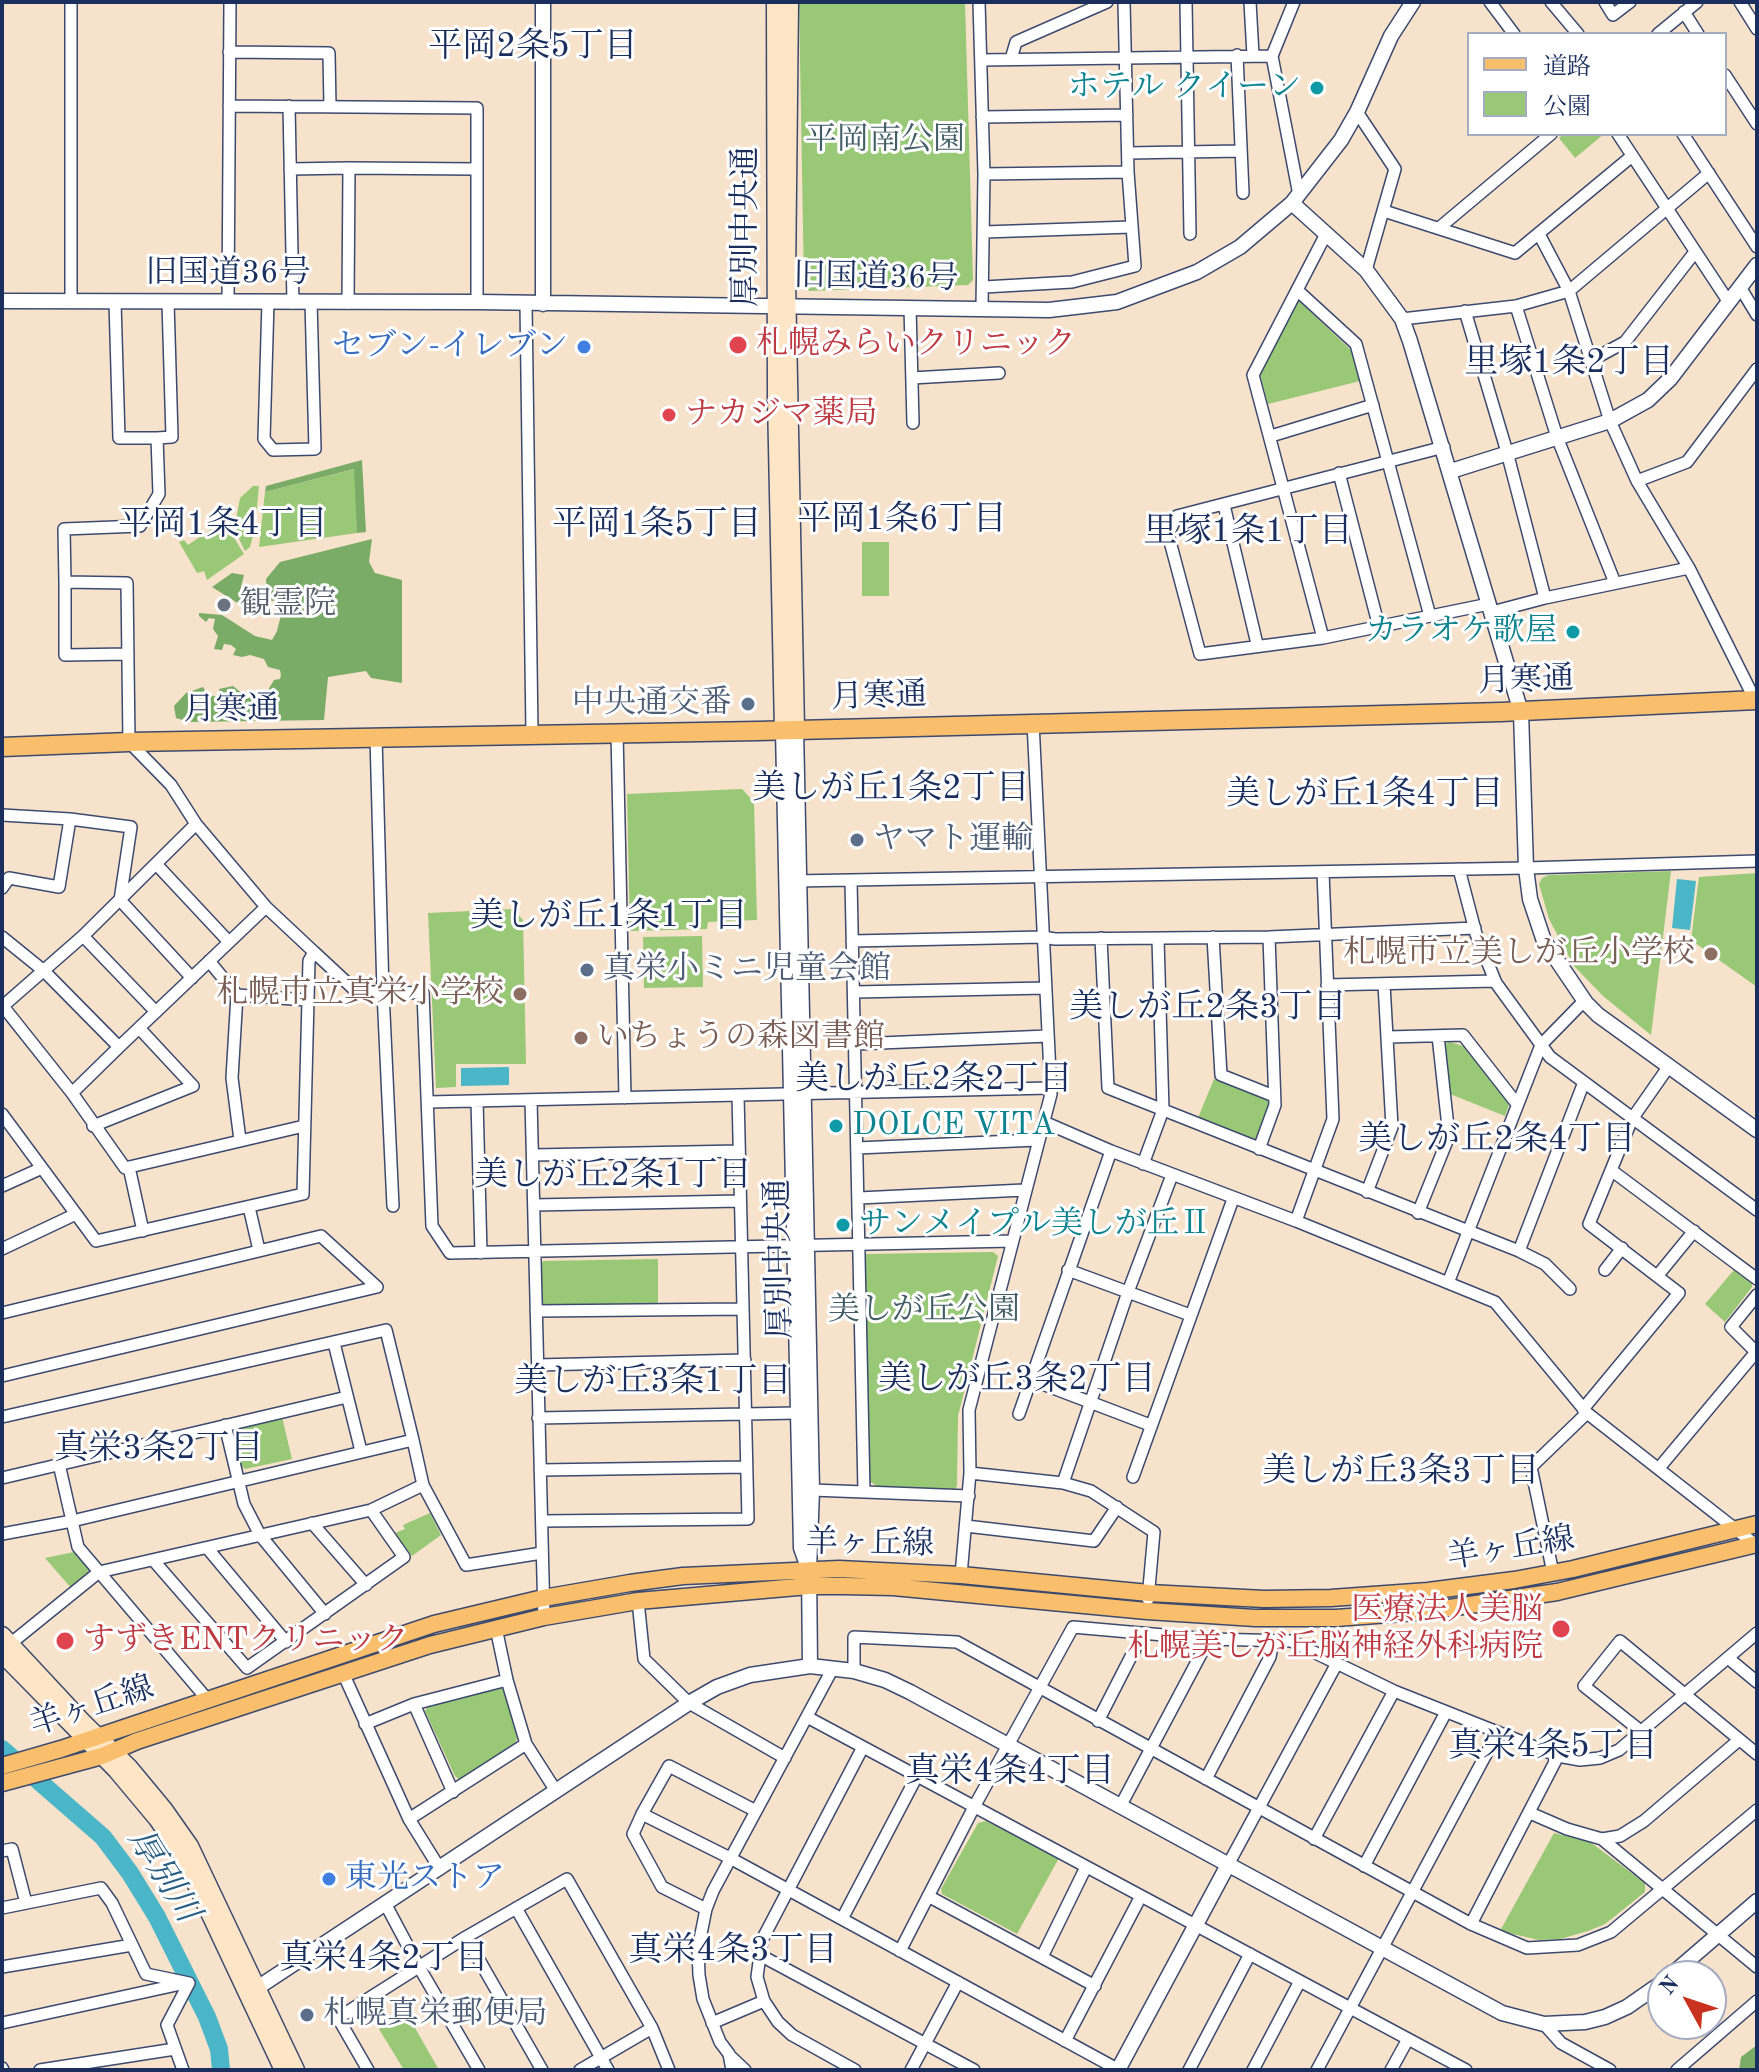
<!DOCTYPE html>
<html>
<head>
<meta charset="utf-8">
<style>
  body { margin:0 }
  #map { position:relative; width:1759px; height:2072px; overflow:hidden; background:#f7e2cc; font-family:"Old Standard TT","Noto Serif JP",serif }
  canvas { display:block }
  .frame { position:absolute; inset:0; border:4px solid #1b2f5e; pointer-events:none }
  .legend { position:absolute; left:1467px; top:32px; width:260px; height:104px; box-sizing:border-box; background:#fff; border:2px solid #a4acbf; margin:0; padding:10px 14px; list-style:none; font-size:24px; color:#1b2f5e }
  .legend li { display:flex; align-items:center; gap:16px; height:40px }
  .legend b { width:40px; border:2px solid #a4acbf }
  .north { position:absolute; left:1647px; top:1960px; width:80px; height:80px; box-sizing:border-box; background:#fff; border:2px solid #a4acbf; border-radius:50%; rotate:310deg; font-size:22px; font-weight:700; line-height:32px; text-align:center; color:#1b2f5e }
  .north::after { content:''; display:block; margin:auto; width:28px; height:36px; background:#c8321e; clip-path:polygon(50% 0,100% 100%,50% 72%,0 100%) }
</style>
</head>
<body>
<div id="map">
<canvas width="1759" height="2072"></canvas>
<div class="frame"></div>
<ul class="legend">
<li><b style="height:10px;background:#f9bf6d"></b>道路</li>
<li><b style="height:22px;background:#99c876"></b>公園</li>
</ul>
<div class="north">N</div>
</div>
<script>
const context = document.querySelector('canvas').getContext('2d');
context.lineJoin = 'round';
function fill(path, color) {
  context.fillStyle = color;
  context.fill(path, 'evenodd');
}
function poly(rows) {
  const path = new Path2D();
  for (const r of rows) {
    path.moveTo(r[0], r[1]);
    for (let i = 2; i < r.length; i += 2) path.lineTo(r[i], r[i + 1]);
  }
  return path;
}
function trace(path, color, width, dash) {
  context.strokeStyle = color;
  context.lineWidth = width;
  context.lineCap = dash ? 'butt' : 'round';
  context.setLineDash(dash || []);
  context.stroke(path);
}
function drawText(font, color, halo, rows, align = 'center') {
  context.font = font + ' "Old Standard TT","Noto Serif JP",serif';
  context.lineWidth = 6;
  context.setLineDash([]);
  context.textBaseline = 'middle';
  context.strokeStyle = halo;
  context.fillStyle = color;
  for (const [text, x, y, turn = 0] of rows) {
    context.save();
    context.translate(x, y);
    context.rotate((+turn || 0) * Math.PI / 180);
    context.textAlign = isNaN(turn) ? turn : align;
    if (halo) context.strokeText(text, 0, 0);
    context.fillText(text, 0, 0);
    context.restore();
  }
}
const green = poly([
  [799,2,965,2,973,280,968,285,809,291,804,283],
  [1564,134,1604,134,1575,158,1559,138],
  [1298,300,1351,350,1360,381,1268,404,1259,370],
  [355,469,357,533,259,547,265,492],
  [253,486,259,486,255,528,250,547,245,551,234,529,238,526,236,520,240,498],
  [213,528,215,532,221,529,224,534,230,531,244,554,207,580,204,571,197,573,179,542,184,540,188,545],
  [862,542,889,542,889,596,862,596],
  [742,789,754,802,757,920,708,922,707,929,630,931,627,794],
  [1671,871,1651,1035,1603,996,1574,966,1549,919,1539,884,1542,878,1549,875],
  [1757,873,1757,987,1691,940,1699,877],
  [513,909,523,920,526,1064,456,1064,456,1087,436,1088,428,913],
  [702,936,703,987,644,988,643,937],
  [1450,1042,1463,1046,1507,1102,1509,1105,1505,1116,1450,1094,1444,1049,1445,1044],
  [1214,1079,1266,1099,1270,1104,1259,1137,1254,1140,1198,1118],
  [993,1252,998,1256,958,1416,957,1485,955,1491,877,1486,869,1481,864,1259,866,1254],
  [658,1259,658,1303,544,1305,539,1302,540,1263,544,1261],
  [1734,1270,1752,1283,1752,1287,1725,1322,1705,1304],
  [282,1417,292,1459,245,1469,241,1466,233,1430,236,1426],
  [430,1513,441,1535,412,1556,395,1533,405,1529,403,1525],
  [74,1552,90,1570,90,1574,72,1589,45,1558],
  [502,1688,505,1690,517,1739,514,1745,460,1780,455,1776,425,1711,428,1706],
  [986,1821,1059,1858,1017,1934,942,1894,941,1889,978,1823],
  [1554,1833,1590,1842,1645,1883,1645,1892,1605,1924,1588,1931,1560,1939,1539,1940,1500,1931],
  [406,2012,439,2070,404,2070,379,2029]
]);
const forest = poly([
  [362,460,366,532,357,533,354,469,265,492,266,486],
  [372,539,369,562,375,573,402,580,402,683,371,678,366,671,328,677,324,720,189,722,176,718,174,706,186,693,203,687,207,694,221,698,219,689,233,686,248,698,265,695,274,680,280,679,281,675,280,670,268,667,264,659,250,655,242,657,233,655,236,649,231,645,224,644,222,650,214,649,218,636,213,629,215,619,209,618,206,622,199,616,199,613,222,615,255,636,272,640,277,631,283,607,280,600,262,602,255,614,212,587,232,573,244,575,240,591,251,596,267,593,266,579,280,562],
  [1757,2045,1757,2070,1739,2070,1741,2057]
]);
const water = poly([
  [1677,879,1696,881,1690,930,1672,928],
  [509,1067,509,1085,461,1086,461,1068]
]);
const river = poly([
  [2,1749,103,1837,130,1873,157,1917,207,2017,219,2049,221,2070]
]);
const minor = poly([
  [71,2,71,302],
  [979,2,984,174,982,307],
  [1186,2,1190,234],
  [1250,2,1253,55],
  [1490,2,1514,34],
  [1551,2,1578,34],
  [1605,2,1613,15,1630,2],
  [1740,2,1757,29],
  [1684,12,1698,34],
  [1658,34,1697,2],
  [229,52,329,53,330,107],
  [1237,55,1243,193],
  [1272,56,1299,195],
  [1272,56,1294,2],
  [1011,59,1016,42,1107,2],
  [981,60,1272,56],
  [1725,75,1757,124],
  [229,106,477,108,477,302],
  [289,106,293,303],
  [1357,112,1395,169,1366,270],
  [982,117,1127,115],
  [1618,134,1728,301],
  [1683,134,1757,247],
  [1128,153,1240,151],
  [290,169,349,168],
  [984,174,1128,172],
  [1384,211,1515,253,1632,156],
  [1439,228,1551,134],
  [984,232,1131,227],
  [1539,234,1569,291,1610,421,1637,481,1689,568,1755,700],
  [984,287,1072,282,1135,266,1128,172,1124,2],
  [1740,287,1757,315],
  [1297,290,1356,344,1430,616],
  [115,302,119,438,157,438],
  [168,302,172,437,157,438,159,494,140,526,64,529,65,582,127,583,129,742,171,785,196,824,266,907,314,952],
  [228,302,230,2],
  [268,302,264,439,273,450,315,449,311,302],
  [348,303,349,168,477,169],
  [526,304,532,733],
  [1516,306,1557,437,1615,583],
  [910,307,913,423],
  [1465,311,1507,452,1545,598],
  [1402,319,1516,306,1569,291,1709,173],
  [1590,361,1625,342,1695,252],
  [912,378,999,373],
  [1271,436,1373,405],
  [1444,447,1177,516,1168,534,1200,654,1323,638,1489,604],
  [1339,473,1379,627],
  [1637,481,1687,462,1757,369],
  [1224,505,1257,644],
  [65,582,65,655,128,654],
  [1492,612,1545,598,1689,568],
  [1323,638,1253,375,1326,234],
  [617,732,625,1098],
  [376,737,383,992,423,993,432,1226,450,1253,1012,1241],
  [2,815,70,819,131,827,120,900,192,978],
  [157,865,229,942],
  [1459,869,1476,934,1496,983,1550,1057,1757,1210],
  [794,881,1526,868,1757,861],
  [851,881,864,1491],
  [2,888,9,878,59,887,70,819],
  [83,936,156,1012],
  [2,937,44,971,119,1047,266,907],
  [1213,937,1221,1075,1274,1096],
  [1101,938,1108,1088,1519,1251,1545,1264,1570,1289],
  [852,941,1043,937,1055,939,1269,937,1475,928],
  [209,961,237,995,232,1078,240,1140],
  [1327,985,1495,981],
  [855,992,1046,988],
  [237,995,307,1000],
  [2,1005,72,1093,125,1168,304,1126],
  [3,1006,83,936,196,824],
  [1388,1037,1463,1035,1517,1104],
  [856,1044,1048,1036],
  [72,1093,119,1047],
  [531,1100,544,1617],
  [477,1101,481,1253],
  [428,1102,1050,1088],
  [2,1114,96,1241,303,1194,309,961,314,952,357,992,383,992,393,1206],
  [1044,1122,1111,1151,1296,1221,1495,1302,1587,1413,1757,1546],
  [93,1126,193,1086,139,1028],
  [857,1148,1037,1140],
  [1259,1149,1275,1105,1269,937],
  [534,1155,739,1151],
  [1143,1164,1163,1110,1158,939],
  [129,1167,143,1231],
  [1611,1170,1757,1279],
  [2,1186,42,1168],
  [1367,1192,1392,1127,1384,984],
  [859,1198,1024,1190],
  [534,1205,740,1201],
  [249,1207,259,1250],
  [1418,1213,1449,1136,1438,1036],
  [1296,1221,1333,1119,1323,872],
  [2,1249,76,1214],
  [1519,1251,1584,1082],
  [1068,1270,1190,1315],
  [1605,1270,1622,1248],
  [1658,1275,1694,1231],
  [1448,1283,1541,1045,1584,1001],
  [536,1311,743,1309],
  [2,1313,321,1236,377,1287],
  [334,1343,361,1451],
  [537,1365,745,1360],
  [2,1376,377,1287],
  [1032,1380,1150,1425],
  [1583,1409,1679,1293,1589,1224,1632,1119,1669,1066],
  [1019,1414,1111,1151],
  [2,1417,386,1330,413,1440],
  [538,1418,797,1413],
  [225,1425,244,1504,260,1535,325,1614],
  [59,1464,78,1547,207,1699],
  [1659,1468,1756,1352,1731,1327,1757,1295],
  [540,1470,746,1467],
  [970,1473,1063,1483],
  [1133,1477,1233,1199],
  [2,1478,347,1397],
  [812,1490,969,1496],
  [542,1521,748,1519,738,1095],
  [312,1523,366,1585],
  [966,1526,1094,1541,1117,1507],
  [2,1534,72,1521,413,1440,423,1485,466,1565,542,1553],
  [208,1549,286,1642],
  [154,1561,247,1668,404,1557,371,1510],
  [1553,1573,1531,1467,1587,1413],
  [961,1575,970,1473,969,1410,1051,1094,1033,722],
  [1148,1599,1154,1532,1091,1491,1063,1483,1128,1292,1172,1175],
  [638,1601,644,1659,689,1703,785,1758],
  [496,1628,507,1680,526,1744,556,1791],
  [10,1644,99,1572,371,1510,423,1485],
  [1728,1658,1757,1682],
  [854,1671,854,1637,957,1642,1471,1924,1527,1948,1578,1945,1611,1932,1757,1810],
  [343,1673,409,1819,440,1869],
  [414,1704,453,1792],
  [807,1717,1466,2070],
  [1098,1721,1143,1633],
  [365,1724,414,1704,507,1680],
  [1642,1732,1584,1686,1620,1641,1757,1754],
  [1206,1779,1270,1657,1273,1641],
  [1121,1805,1209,1639],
  [1530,1813,1567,1829,1602,1839,1620,1836,1644,1821,1739,1740],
  [642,1814,730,1858,1119,2070],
  [409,1819,526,1744],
  [1314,1839,1394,1691],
  [1602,1839,1757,1967],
  [2,1851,12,1849,26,1903],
  [1229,1863,1336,1665],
  [1364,1866,1446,1712],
  [928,1896,1095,1986],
  [386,1905,419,1967,479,2070],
  [2,1908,101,1888,112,1903,146,1974,189,1983,167,2025,183,2070],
  [516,1908,608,2070],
  [706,1909,662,1887,633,1834,642,1814,669,1766,756,1811],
  [842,1919,917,1776],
  [1471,1924,1558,1756],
  [466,1937,542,2070],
  [900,1951,974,1807,1073,1627,1209,1639,1291,1641,1394,1691,1558,1756,1580,1760,1600,1758,1619,1750,1757,1633],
  [758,1954,974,2070],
  [1042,1957,1086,1867],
  [2,1967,132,1945],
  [2,2023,181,1984],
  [712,2023,764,2001],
  [1544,2024,1561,2043,1610,2070],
  [1065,2041,1141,1896],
  [729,2055,745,2070],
  [2,2068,3,2070],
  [40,2070,175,2049],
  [368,2070,338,2018,466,1937,567,1879,652,2028,669,2070],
  [580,2070,652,2028],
  [732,2070,729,2054,720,2042,703,1999,699,1975,698,1949,706,1909,713,1891,833,1668],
  [855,2070,792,2035,778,2022,764,2001,757,1977,762,1940,863,1747],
  [911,2070,958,1982],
  [1189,2070,1250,1954],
  [1253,2070,1300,1981],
  [1317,2070,1498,1732],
  [1391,2070,1408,2039],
  [1677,2070,1757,2001]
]);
const tertiary = poly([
  [543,2,543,304],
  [1292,203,1366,270,1402,319,1410,341,1521,712,1526,868,1530,899,1544,941,1586,1003,1598,1015,1757,1130],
  [2,301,477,302,1049,310,1117,302,1197,272,1240,247,1292,203,1341,140,1357,112,1391,36,1413,2],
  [1451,471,1610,421,1648,400,1670,379,1757,265],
  [796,729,812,1490,809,1570,810,1666],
  [783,730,801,1548,807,1565],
  [1670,1976,1757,1901],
  [248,1994,689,1703,717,1687,750,1675,810,1666,854,1671,885,1680,910,1692,1502,2013,1544,2024,1585,2022,1605,2017,1627,2007,1663,1982],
  [1118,2070,1229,1863]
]);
const secondary = poly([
  [775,2,776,399,783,730],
  [790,2,787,281,796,729],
  [2,1635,83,1722,130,1768,164,1809,190,1846,296,2070],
  [2,1654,116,1770,157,1819,182,1855,283,2070]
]);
const primary = poly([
  [2,1766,61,1749,434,1624,543,1598,630,1583,683,1576,839,1569,961,1575,1149,1593,1264,1599,1331,1598,1428,1591,1514,1580,1573,1569,1757,1524],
  [2,1783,102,1756,137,1741,430,1645,544,1617,638,1601,809,1586,844,1586,893,1587,1147,1611,1255,1618,1336,1618,1429,1611,1557,1592,1757,1544]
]);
const trunk = poly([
  [2,747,129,742,758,731,1501,712,1757,700]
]);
const markers = [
  [1317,88,8,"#0f9aa8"],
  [738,345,10,"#e0444e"],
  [584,347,8,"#3f7fe0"],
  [669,415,8,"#e0444e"],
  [224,605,8,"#6b7280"],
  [1573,632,8,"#0f9aa8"],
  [748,704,8,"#5c6f8a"],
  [857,840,8,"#5c6f8a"],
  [1711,954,8,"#8d6e63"],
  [587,970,8,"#5c6f8a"],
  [520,994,8,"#8d6e63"],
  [581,1038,8,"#8d6e63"],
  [836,1126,8,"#0f9aa8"],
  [843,1225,8,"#0f9aa8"],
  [1561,1629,10,"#e0444e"],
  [65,1641,10,"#e0444e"],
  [329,1879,8,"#3f7fe0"],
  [307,2015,8,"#5c6f8a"]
];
const cultureNames = [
  ["ホテル クイーン",1301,88],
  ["カラオケ歌屋",1557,632],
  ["DOLCE VITA",852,1126,"left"],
  ["サンメイプル美しが丘Ⅱ",859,1225,"left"]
];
const parkNames = [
  ["平岡南公園",885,141],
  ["美しが丘公園",924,1311]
];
const streetNames = [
  ["厚別中央通",747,227,-90],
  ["旧国道36号",228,274],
  ["旧国道36号",876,278,1],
  ["月寒通",1526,681,-2],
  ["月寒通",879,697,-2],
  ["月寒通",231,710,-1],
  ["厚別中央通",780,1259,-91],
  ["羊ヶ丘線",870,1544,1],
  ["羊ヶ丘線",1511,1549,-9],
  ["羊ヶ丘線",92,1707,-18]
];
const healthNames = [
  ["札幌みらいクリニック",756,345],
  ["ナカジマ薬局",685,415],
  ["医療法人美脳",1543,1611,"right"],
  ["札幌美しが丘脳神経外科病院",1543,1648,"right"],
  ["すずきENTクリニック",83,1641]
];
const shopNames = [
  ["セブン-イレブン",568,347],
  ["東光ストア",345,1879,"left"]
];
const worshipNames = [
  ["観霊院",240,605]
];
const serviceNames = [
  ["中央通交番",732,704,"right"],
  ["ヤマト運輸",873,840],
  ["真栄小ミニ児童会館",603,970],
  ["札幌真栄郵便局",323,2015]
];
const educationNames = [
  ["札幌市立美しが丘小学校",1695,954],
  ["札幌市立真栄小学校",504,994],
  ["いちょうの森図書館",597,1038,"left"]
];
const neighbourhoodNames = [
  ["平岡2条5丁目",533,47],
  ["里塚1条2丁目",1569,363],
  ["平岡1条6丁目",902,520],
  ["平岡1条4丁目",223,525],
  ["平岡1条5丁目",657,525],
  ["里塚1条1丁目",1248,532],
  ["美しが丘1条2丁目",891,789],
  ["美しが丘1条4丁目",1365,795],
  ["美しが丘1条1丁目",609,917],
  ["美しが丘2条3丁目",1208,1008],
  ["美しが丘2条2丁目",934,1080],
  ["美しが丘2条4丁目",1497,1140],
  ["美しが丘2条1丁目",613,1176],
  ["美しが丘3条2丁目",1017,1380],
  ["美しが丘3条1丁目",653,1382],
  ["真栄3条2丁目",159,1449],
  ["美しが丘3条3丁目",1401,1472],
  ["真栄4条5丁目",1553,1747],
  ["真栄4条4丁目",1010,1772],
  ["真栄4条3丁目",733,1951],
  ["真栄4条2丁目",384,1959]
];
const waterNames = [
  ["厚別川",163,1876,58]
];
fill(green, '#99c876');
fill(forest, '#7aac67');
fill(water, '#4ab6c7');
trace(river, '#4ab6c7', 18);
trace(minor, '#3c4a6e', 14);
trace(tertiary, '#3c4a6e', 17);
trace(secondary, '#3c4a6e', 19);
trace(primary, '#3c4a6e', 19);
trace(trunk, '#3c4a6e', 21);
trace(minor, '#fff', 11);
trace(tertiary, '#fff', 14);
trace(secondary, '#fde5c5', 16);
trace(primary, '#f9bf6d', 16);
trace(trunk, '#f9bf6d', 18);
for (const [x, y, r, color] of markers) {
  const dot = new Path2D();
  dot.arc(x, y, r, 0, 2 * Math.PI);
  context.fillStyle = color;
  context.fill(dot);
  trace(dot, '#fff', 3);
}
drawText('32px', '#0d838f', '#fff', cultureNames, 'right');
drawText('32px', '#415d65', '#fff', parkNames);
drawText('32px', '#1b2f5e', '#fff', streetNames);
drawText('32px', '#be3a42', '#fff', healthNames, 'left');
drawText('32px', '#366cbe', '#fff', shopNames, 'right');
drawText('32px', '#5b616d', '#fff', worshipNames, 'left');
drawText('32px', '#4e5e75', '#fff', serviceNames, 'left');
drawText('32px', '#785e54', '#fff', educationNames, 'right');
drawText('34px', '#1b2f5e', '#fff', neighbourhoodNames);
drawText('italic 34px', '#2b5e83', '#fff', waterNames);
</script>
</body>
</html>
